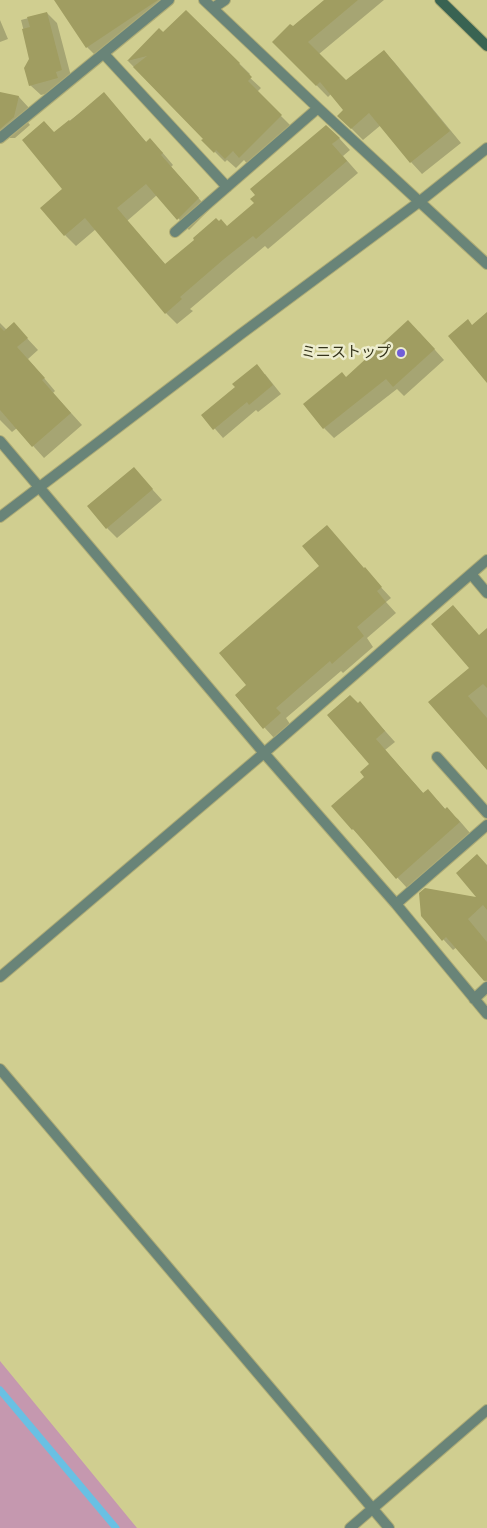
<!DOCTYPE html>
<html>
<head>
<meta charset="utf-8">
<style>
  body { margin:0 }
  canvas { display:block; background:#d0ce90 }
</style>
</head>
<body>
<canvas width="487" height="1528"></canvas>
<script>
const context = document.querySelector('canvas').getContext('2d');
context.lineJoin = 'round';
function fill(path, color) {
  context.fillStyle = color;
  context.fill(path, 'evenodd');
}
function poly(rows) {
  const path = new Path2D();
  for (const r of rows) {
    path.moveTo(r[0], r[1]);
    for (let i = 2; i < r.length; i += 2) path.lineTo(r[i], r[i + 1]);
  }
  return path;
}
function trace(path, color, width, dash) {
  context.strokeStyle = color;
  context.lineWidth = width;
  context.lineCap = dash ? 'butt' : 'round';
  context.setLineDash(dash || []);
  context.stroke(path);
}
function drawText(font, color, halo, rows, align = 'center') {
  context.font = font + ' "Space Grotesk","Noto Sans JP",sans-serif';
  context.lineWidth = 5;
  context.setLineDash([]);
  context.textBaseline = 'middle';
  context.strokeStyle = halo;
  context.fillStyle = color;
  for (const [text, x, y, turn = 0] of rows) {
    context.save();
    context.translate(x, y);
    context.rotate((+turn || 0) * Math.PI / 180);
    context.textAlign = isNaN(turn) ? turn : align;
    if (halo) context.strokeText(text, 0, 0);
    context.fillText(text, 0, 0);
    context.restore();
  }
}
const green = poly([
  [0,1361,137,1528,138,1528,0,1528]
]);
const shadow = poly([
  [55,0,167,0,150,13,155,19,97,57,87,47],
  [326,0,384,0,319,54,346,82,384,51,395,63,461,143,422,174,411,162,381,125,363,140,350,127,345,110,331,94,328,97,274,42],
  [186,11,250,74,248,76,261,88,257,92,291,126,250,167,244,160,236,168,227,160,225,162,203,140,204,139,128,61,159,29,164,33],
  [47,13,57,23,72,80,67,89,41,95,30,85,31,59,21,20],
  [0,20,8,39,0,42],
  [0,93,19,97,30,109,27,121,30,125,15,138,0,138],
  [104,94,147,143,162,152,173,165,171,167,209,210,189,230,157,195,127,221,166,265,228,227,256,203,339,138,350,150,343,156,358,173,268,249,265,246,236,270,190,309,193,311,177,324,166,313,96,229,76,246,65,235,64,189,54,133],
  [0,323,7,330,25,336,38,350,28,359,55,391,53,393,82,425,44,458,17,428,12,432,0,420],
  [419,332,444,360,404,396,397,389,334,438,324,428,347,378],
  [265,374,281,394,258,412,256,410,223,438,203,415],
  [134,469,162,500,117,538,107,528],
  [364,569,391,598,386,602,396,613,367,638,373,647,343,673,341,671,286,718,290,724,274,738,236,696],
  [487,629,487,768,430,703,471,668,479,636],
  [360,703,395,742,385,750,424,794,438,801,446,810,458,819,470,833,407,888,353,829,366,777,371,764,359,705],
  [487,865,487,983,457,947,453,950,422,916,480,899]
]);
const stream = poly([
  [0,1390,116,1528]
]);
const building = poly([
  [54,0,158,0,86,48],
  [324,0,358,0,308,42,346,80,384,50,450,131,410,163,369,113,351,129,337,116,343,110,320,82,316,86,272,42,290,24,293,26],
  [186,10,240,63,239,64,252,77,248,81,282,115,239,158,233,151,225,159,216,150,214,153,201,140,203,139,133,67,147,56,127,61,159,28,163,32],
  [47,12,62,70,56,72,58,78,29,86,24,68,29,59,22,29,30,27,27,17],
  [0,92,19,96,14,117,0,129],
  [104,92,146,142,150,138,163,153,161,155,199,198,177,220,146,184,117,208,165,264,194,240,193,238,216,218,219,221,221,219,227,226,254,203,250,199,255,195,250,189,326,125,340,138,332,144,347,161,256,239,253,236,224,259,180,297,182,299,165,314,85,218,64,236,40,208,62,189,22,140,44,121,54,132,69,120,70,121],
  [487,312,487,383,448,336,468,319,472,325],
  [408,320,435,349,393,387,386,379,323,429,303,404,342,372,346,377],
  [14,322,28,338,17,347,45,378,42,380,71,413,32,447,0,410,0,327,4,331],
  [257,364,273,385,249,405,247,402,213,430,201,415,235,387,232,384],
  [134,467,153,489,106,529,87,506],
  [327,525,364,568,365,567,382,587,377,591,386,602,357,627,364,636,332,664,330,661,276,708,281,713,263,729,235,695,246,685,219,653,319,566,302,546],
  [453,605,479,635,487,628,487,688,483,684,468,696,487,718,487,770,428,702,469,668,431,624],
  [350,695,358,703,360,701,385,731,376,739,423,793,428,789,445,809,447,807,460,822,396,879,353,829,352,830,331,806,364,777,360,772,369,764,327,715],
  [477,854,487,865,487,910,483,905,468,919,487,942,487,980,484,981,446,937,442,941,421,916,419,893,425,888,476,897,456,873]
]);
const minor = poly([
  [204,0,318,108,487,264],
  [213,8,225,0],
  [104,54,227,187],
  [0,138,169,0],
  [175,232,318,108],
  [0,441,264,753,487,560],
  [471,574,487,593],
  [437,757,487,813],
  [396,904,487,825],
  [0,977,264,753,396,904,487,1014],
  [474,999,487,987],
  [0,1069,389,1528],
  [350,1528,487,1410]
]);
const tertiary = poly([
  [0,517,241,334,419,202,487,148]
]);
const secondary = poly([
  [440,0,487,46]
]);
const markers = [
  [401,353,5,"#715ed8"]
];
const poiNames = [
  ["ミニストップ",391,353]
];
fill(green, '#c598af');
fill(shadow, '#0003');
trace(stream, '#69c0e3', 7);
fill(building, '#a09d61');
trace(minor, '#aeac76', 12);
trace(tertiary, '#aeac76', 12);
trace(secondary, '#aeac76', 12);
trace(minor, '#698478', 10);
trace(tertiary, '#698478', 10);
trace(secondary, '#396352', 10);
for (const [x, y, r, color] of markers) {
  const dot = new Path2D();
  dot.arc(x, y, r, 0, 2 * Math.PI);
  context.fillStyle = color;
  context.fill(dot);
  trace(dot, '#ededce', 2);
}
drawText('15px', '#35341b', '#ededce', poiNames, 'right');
</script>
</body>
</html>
